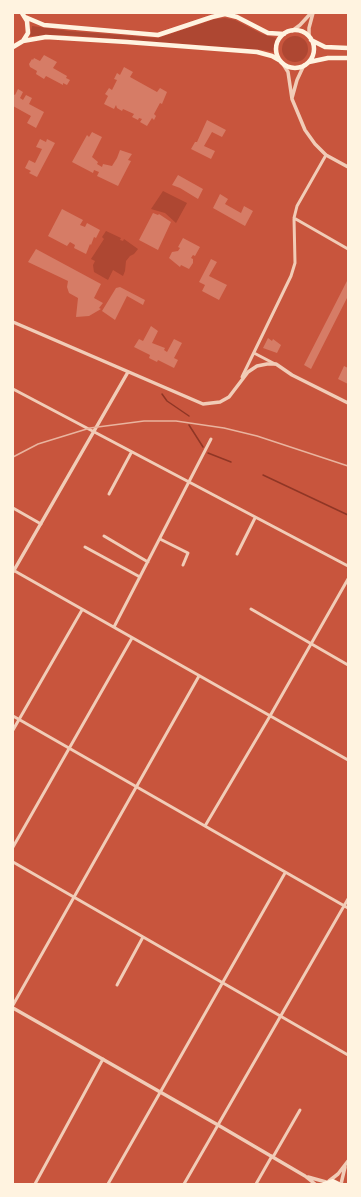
<!DOCTYPE html>
<html>
<head>
<meta charset="utf-8">
<style>
  body { margin:0 }
  #map { position:relative; width:361px; height:1197px; overflow:hidden; background:#c8553d; font-family:"Space Grotesk",sans-serif }
  canvas { display:block }
  .frame { position:absolute; inset:0; border:14px solid #fff3e0; pointer-events:none }
</style>
</head>
<body>
<div id="map">
<canvas width="361" height="1197"></canvas>
<div class="frame"></div>
</div>
<script>
const context = document.querySelector('canvas').getContext('2d');
context.lineJoin = 'round';
function fill(path, color) {
  context.fillStyle = color;
  context.fill(path, 'evenodd');
}
function poly(rows) {
  const path = new Path2D();
  for (const r of rows) {
    if (r.length === 3) {
      path.moveTo(r[0] + r[2], r[1]);
      path.arc(r[0], r[1], r[2], 0, 2 * Math.PI);
      continue;
    }
    path.moveTo(r[0], r[1]);
    for (let i = 2; i < r.length; i += 2) path.lineTo(r[i], r[i + 1]);
  }
  return path;
}
function trace(path, color, width, dash) {
  context.strokeStyle = color;
  context.lineWidth = width;
  context.lineCap = dash ? 'butt' : 'round';
  context.setLineDash(dash || []);
  context.stroke(path);
}
const green = poly([
  [225,18,235,20,262,34,276,38,273,52,264,50,64,35,30,36,32,26,69,31,158,38,215,19],
  [295,49,13],
  [163,191,187,203,176,223,165,213,151,209],
  [106,231,121,238,120,240,123,241,124,239,138,249,134,254,130,256,126,261,125,271,123,276,113,270,108,280,94,272,93,265,95,261,91,259,104,239,102,237]
]);
const stream = poly([
  [162,394,167,401,189,416],
  [189,425,203,447],
  [208,453,231,462],
  [263,475,348,515]
]);
const building = poly([
  [44,55,57,62,53,68,67,76,66,78,70,80,67,85,63,83,63,85,46,76,44,79,36,74,37,71,30,67,29,64,32,59,33,60,34,58,40,61],
  [124,67,133,72,130,77,157,92,160,88,167,92,162,104,160,103,154,114,156,116,154,120,152,118,147,126,140,122,142,119,139,118,138,120,132,117,134,114,123,109,122,111,117,108,116,105,114,109,104,104,108,96,105,94,109,88,112,90,117,80,114,79,117,73,120,75],
  [18,89,23,92,20,98,23,100,26,95,32,98,29,104,44,112,36,128,27,123,31,116,13,106,13,94,15,95],
  [207,120,226,130,222,137,212,132,204,146,215,151,211,159,191,149,195,142,197,142],
  [92,132,102,137,92,157,98,162,97,164,102,167,103,164,112,166,117,158,120,150,132,154,128,160,131,161,118,186,97,176,99,172,94,170,93,173,72,162,87,135,89,137],
  [40,139,46,142,47,139,55,143,37,177,29,173,31,171,25,168,29,160,35,163,42,149,36,147],
  [178,175,203,189,198,199,180,188,172,185],
  [220,194,228,199,225,204,241,213,244,206,253,211,245,226,213,208],
  [62,209,83,220,80,225,85,227,87,223,100,230,96,238,94,237,91,245,90,244,86,254,74,248,75,245,70,242,67,246,48,236],
  [153,213,158,215,159,214,171,222,158,250,139,240],
  [183,238,200,247,195,256,193,255,191,258,193,259,193,263,189,269,181,265,180,267,169,258,172,252,178,251,180,248,178,247],
  [36,249,101,284,94,298,103,303,99,308,101,309,89,316,76,317,78,298,69,293,67,287,68,281,28,262],
  [211,259,217,262,209,276,227,285,219,300,202,291,205,285,199,282],
  [348,279,348,296,311,369,304,365],
  [120,287,145,300,143,305,127,296,115,320,102,311,116,288],
  [151,326,158,331,152,343,165,348,164,350,167,352,174,339,182,343,174,358,178,360,174,368,158,360,157,362,149,358,150,355,134,347,139,339,143,341],
  [268,338,272,341,273,339,281,345,277,353,263,348],
  [344,366,348,368,348,384,338,379]
]);
const minor = poly([
  [294,218,348,249],
  [254,353,275,364],
  [242,377,291,276,295,263,294,218,297,206,326,155],
  [13,389,348,566],
  [109,494,131,453],
  [13,508,41,524],
  [104,536,148,562],
  [160,539,188,553,183,565],
  [85,547,140,577],
  [237,554,255,518],
  [13,570,348,760],
  [251,609,348,665],
  [114,627,211,439],
  [13,716,348,908],
  [13,730,82,610],
  [205,826,270,716,348,579],
  [13,847,132,638],
  [13,862,348,1055],
  [117,985,143,937],
  [13,1005,199,676],
  [273,1157,300,1110],
  [35,1184,103,1059],
  [108,1184,285,873],
  [184,1184,348,899],
  [256,1184,272,1156]
]);
const tertiary = poly([
  [292,31,300,25,311,13],
  [309,36,309,28,313,13],
  [283,64,288,72,292,99,305,130,315,144,326,155,348,167],
  [292,98,297,80,304,65],
  [13,322,203,404,220,402,229,397,248,372,257,366,267,364,276,364,292,375,348,403],
  [13,572,128,372],
  [13,1008,218,1125,305,1176,315,1184],
  [308,1177,326,1182],
  [329,1181,338,1174,348,1161],
  [341,1184,345,1167]
]);
const secondary = poly([
  [324,1184,333,1181,339,1184]
]);
const primary = poly([
  [25,17,44,25,158,35,212,17,225,14,237,17,268,33,284,34],
  [295,49,19],
  [311,40,325,47,348,48],
  [23,41,46,37,127,42,257,52,272,56,279,60],
  [13,47,23,41,28,33,27,21,22,13],
  [309,62,328,58,348,58]
]);
const rail = poly([
  [13,457,38,444,90,428,144,421,176,421,224,428,257,436,348,466]
]);
fill(green, '#ae4732');
trace(stream, '#8f3625', 1.5);
fill(building, '#d67c66');
trace(minor, '#f1ccb7', 3);
trace(tertiary, '#f1ccb7', 3.5);
trace(secondary, '#fff3e0', 4);
trace(primary, '#fff3e0', 4.5);
trace(rail, '#e9b49f', 1.5);
</script>
</body>
</html>
